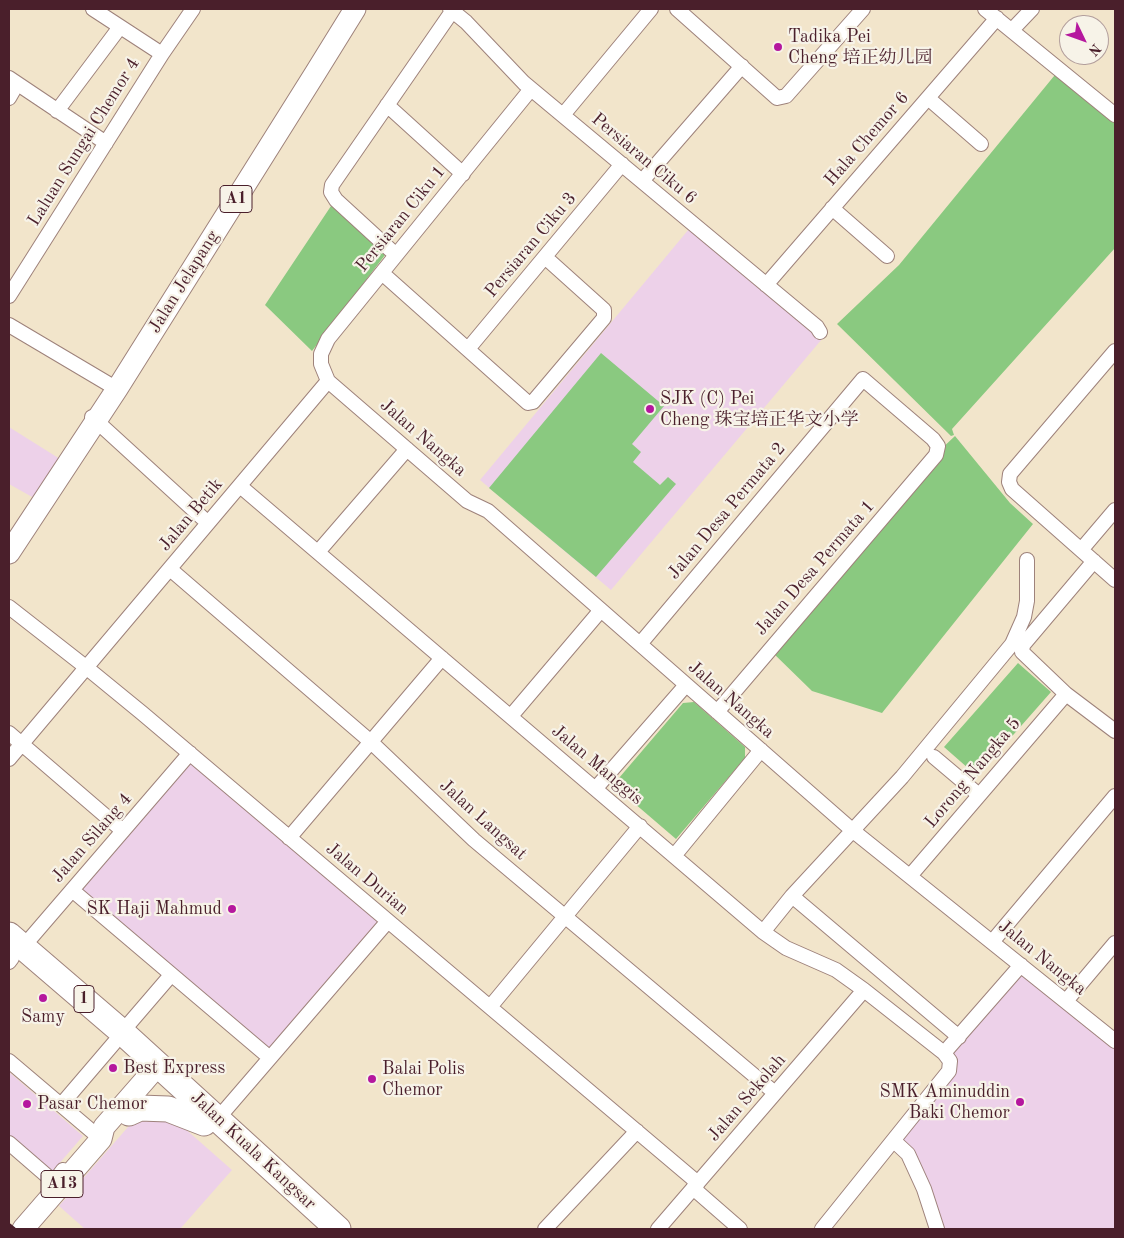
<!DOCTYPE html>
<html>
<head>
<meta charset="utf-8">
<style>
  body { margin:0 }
  #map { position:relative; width:1124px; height:1238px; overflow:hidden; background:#f2e5cb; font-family:"Old Standard TT",serif }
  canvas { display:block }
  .frame { position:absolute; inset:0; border:10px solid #4a1f2b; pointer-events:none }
  .north { position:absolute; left:1059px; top:15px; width:50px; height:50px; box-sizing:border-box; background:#f7f3e8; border:1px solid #b29e9c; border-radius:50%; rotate:132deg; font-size:14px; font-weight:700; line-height:20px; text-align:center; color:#4a1f2b }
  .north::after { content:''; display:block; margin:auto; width:18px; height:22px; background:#b5179e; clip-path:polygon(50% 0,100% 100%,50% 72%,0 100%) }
</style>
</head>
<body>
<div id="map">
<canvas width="1124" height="1238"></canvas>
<div class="frame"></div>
<div class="north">N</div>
</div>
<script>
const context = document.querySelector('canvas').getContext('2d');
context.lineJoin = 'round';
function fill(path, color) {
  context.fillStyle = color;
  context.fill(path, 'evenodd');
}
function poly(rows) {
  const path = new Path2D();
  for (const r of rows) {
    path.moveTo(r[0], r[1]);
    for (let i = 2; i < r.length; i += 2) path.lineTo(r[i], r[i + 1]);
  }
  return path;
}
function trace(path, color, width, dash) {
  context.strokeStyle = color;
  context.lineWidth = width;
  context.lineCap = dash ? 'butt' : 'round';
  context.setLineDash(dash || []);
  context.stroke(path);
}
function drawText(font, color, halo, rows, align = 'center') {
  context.font = font + ' "Old Standard TT","Noto Serif SC",serif';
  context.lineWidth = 4.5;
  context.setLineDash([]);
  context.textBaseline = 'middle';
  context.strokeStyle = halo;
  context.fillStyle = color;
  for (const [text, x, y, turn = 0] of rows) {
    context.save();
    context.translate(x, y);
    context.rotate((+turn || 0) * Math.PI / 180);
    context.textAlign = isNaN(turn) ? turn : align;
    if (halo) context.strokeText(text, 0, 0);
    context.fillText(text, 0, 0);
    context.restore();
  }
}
const built = poly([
  [689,229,822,339,611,590,480,480],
  [9,427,60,459,34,498,9,484],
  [190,753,391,927,273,1064,72,890],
  [1021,965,1115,1042,1115,1229,930,1229,898,1132,950,1072,945,1054],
  [9,1072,83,1136,51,1173,9,1137],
  [142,1111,182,1126,232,1170,180,1229,85,1229,59,1206]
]);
const green = poly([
  [1059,70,1115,117,1115,248,952,429,954,435,951,436,837,324,899,265],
  [333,203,385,255,312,351,265,305],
  [601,353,664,406,632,444,641,452,633,462,660,485,668,477,676,484,596,577,489,488],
  [955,436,1010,503,1033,524,882,713,812,691,771,651,939,451],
  [1018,663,1051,692,977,776,944,747],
  [694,702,745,747,745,758,676,839,613,785,683,703]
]);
const street = poly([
  [93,9,162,54],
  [450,9,466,22,524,83,817,327,820,332],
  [677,9,777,98,786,96,863,9],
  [985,9,1115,115],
  [1012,30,1032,9],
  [9,78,106,143],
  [531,89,328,339,321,354,321,364,328,381,467,501,488,511,852,830,1115,1041],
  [9,98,17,84],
  [928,98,981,144],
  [387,105,463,174],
  [57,111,120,27],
  [563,115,651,9],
  [642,181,742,66],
  [832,208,887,256],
  [396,255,336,200,331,192,332,185,453,10],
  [382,273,528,403,533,402,604,318,604,310,545,257],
  [766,285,997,18],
  [9,296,162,54,193,9],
  [9,325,117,389],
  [468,349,622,164],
  [1115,351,1010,474,1009,482,1012,489,1115,580],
  [92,417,208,523],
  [240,486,763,932,786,948,836,970,864,990,944,1053,950,1061,949,1071,822,1229],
  [1081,550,1115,510],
  [318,552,407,449],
  [1094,561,1023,645,1022,652,1066,694,1115,731],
  [170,569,371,742,474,840,775,1093],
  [9,607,87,668,142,713,698,1183],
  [640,644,863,379,933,439,938,446,936,455,717,712],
  [511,716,601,610],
  [9,733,123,831],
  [934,757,979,795],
  [9,759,328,381],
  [596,788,686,685],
  [289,838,442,658],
  [674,856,761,750],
  [910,876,1066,694],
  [72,890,270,1058],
  [792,896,959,1037],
  [763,932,792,896,902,777,1012,644,1024,617,1027,601,1027,560],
  [992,942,1115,796],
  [23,947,190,753],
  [9,962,12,958],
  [1066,1001,1115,943],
  [490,1007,640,826],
  [122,1032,171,975],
  [944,1053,1021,965],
  [9,1061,101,1139],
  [61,1105,114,1043],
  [214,1123,388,921],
  [894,1141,908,1154,924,1189,937,1229],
  [9,1143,54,1182,63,1170],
  [693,1188,740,1229],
  [545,1229,637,1131],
  [658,1229,864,990]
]);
const primary = poly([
  [9,553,117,389,316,72,355,9],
  [23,1229,101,1139,104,1127,159,1064]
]);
const highway = poly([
  [9,935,122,1032,338,1229],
  [129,1113,140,1108,168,1109,204,1123]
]);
const rail = poly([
  [9,1225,14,1229]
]);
const markers = [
  [778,47,5,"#b5179e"],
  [650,409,5,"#b5179e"],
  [232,909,5,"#b5179e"],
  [43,998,5,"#b5179e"],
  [113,1068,5,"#b5179e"],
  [372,1079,5,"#b5179e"],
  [1020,1102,5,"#b5179e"],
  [27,1104,5,"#b5179e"]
];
const shields = [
  [236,199,32],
  [84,999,20],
  [62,1184,42]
];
const shieldNames = [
  ["A1",236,199],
  ["1",84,999],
  ["A13",62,1184]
];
const poiNames = [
  ["Tadika Pei",788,37],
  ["Cheng 培正幼儿园",788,58],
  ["SJK (C) Pei",660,399],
  ["Cheng 珠宝培正华文小学",660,420],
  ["SK Haji Mahmud",222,909,"right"],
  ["Samy",43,1017,"center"],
  ["Best Express",123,1068],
  ["Balai Polis",382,1069],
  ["Chemor",382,1090],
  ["SMK Aminuddin",1010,1092,"right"],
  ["Baki Chemor",1010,1113,"right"],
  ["Pasar Chemor",37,1104]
];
const streetNames = [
  ["Hala Chemor 6",867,139,-49],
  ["Laluan Sungai Chemor 4",84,142,-58],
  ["Persiaran Ciku 6",644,159,40],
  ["Persiaran Ciku 1",401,219,-51],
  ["Persiaran Ciku 3",531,245,-50],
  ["Jalan Jelapang",184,282,-58],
  ["Jalan Nangka",423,438,41],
  ["Jalan Desa Permata 2",727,511,-50],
  ["Jalan Betik",191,515,-50],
  ["Jalan Desa Permata 1",815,568,-49],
  ["Jalan Nangka",731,700,41],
  ["Jalan Manggis",597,765,40],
  ["Lorong Nangka 5",973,773,-50],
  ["Jalan Langsat",483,820,42],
  ["Jalan Silang 4",92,838,-49],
  ["Jalan Durian",367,879,40],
  ["Jalan Nangka",1042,958,39],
  ["Jalan Sekolah",747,1098,-49],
  ["Jalan Kuala Kangsar",253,1151,43]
];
fill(built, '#edd1e9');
fill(green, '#8ac980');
trace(street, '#9e827b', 16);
trace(primary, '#9e827b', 23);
trace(highway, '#9e827b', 27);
trace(street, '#fff', 14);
trace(primary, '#fff', 21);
trace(highway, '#fff', 25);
trace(rail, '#4a1f2b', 4);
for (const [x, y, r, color] of markers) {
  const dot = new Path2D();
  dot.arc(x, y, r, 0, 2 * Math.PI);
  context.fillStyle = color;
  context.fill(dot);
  trace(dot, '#f7f3e8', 2);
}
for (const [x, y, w] of shields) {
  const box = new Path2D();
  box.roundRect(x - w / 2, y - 13.5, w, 27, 4);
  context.fillStyle = '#f7f3e8';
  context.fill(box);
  trace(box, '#4a1f2b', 1);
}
drawText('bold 16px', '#4a1f2b', null, shieldNames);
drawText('18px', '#4a1f2b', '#f7f3e8', poiNames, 'left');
drawText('18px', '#4a1f2b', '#f7f3e8', streetNames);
</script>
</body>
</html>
